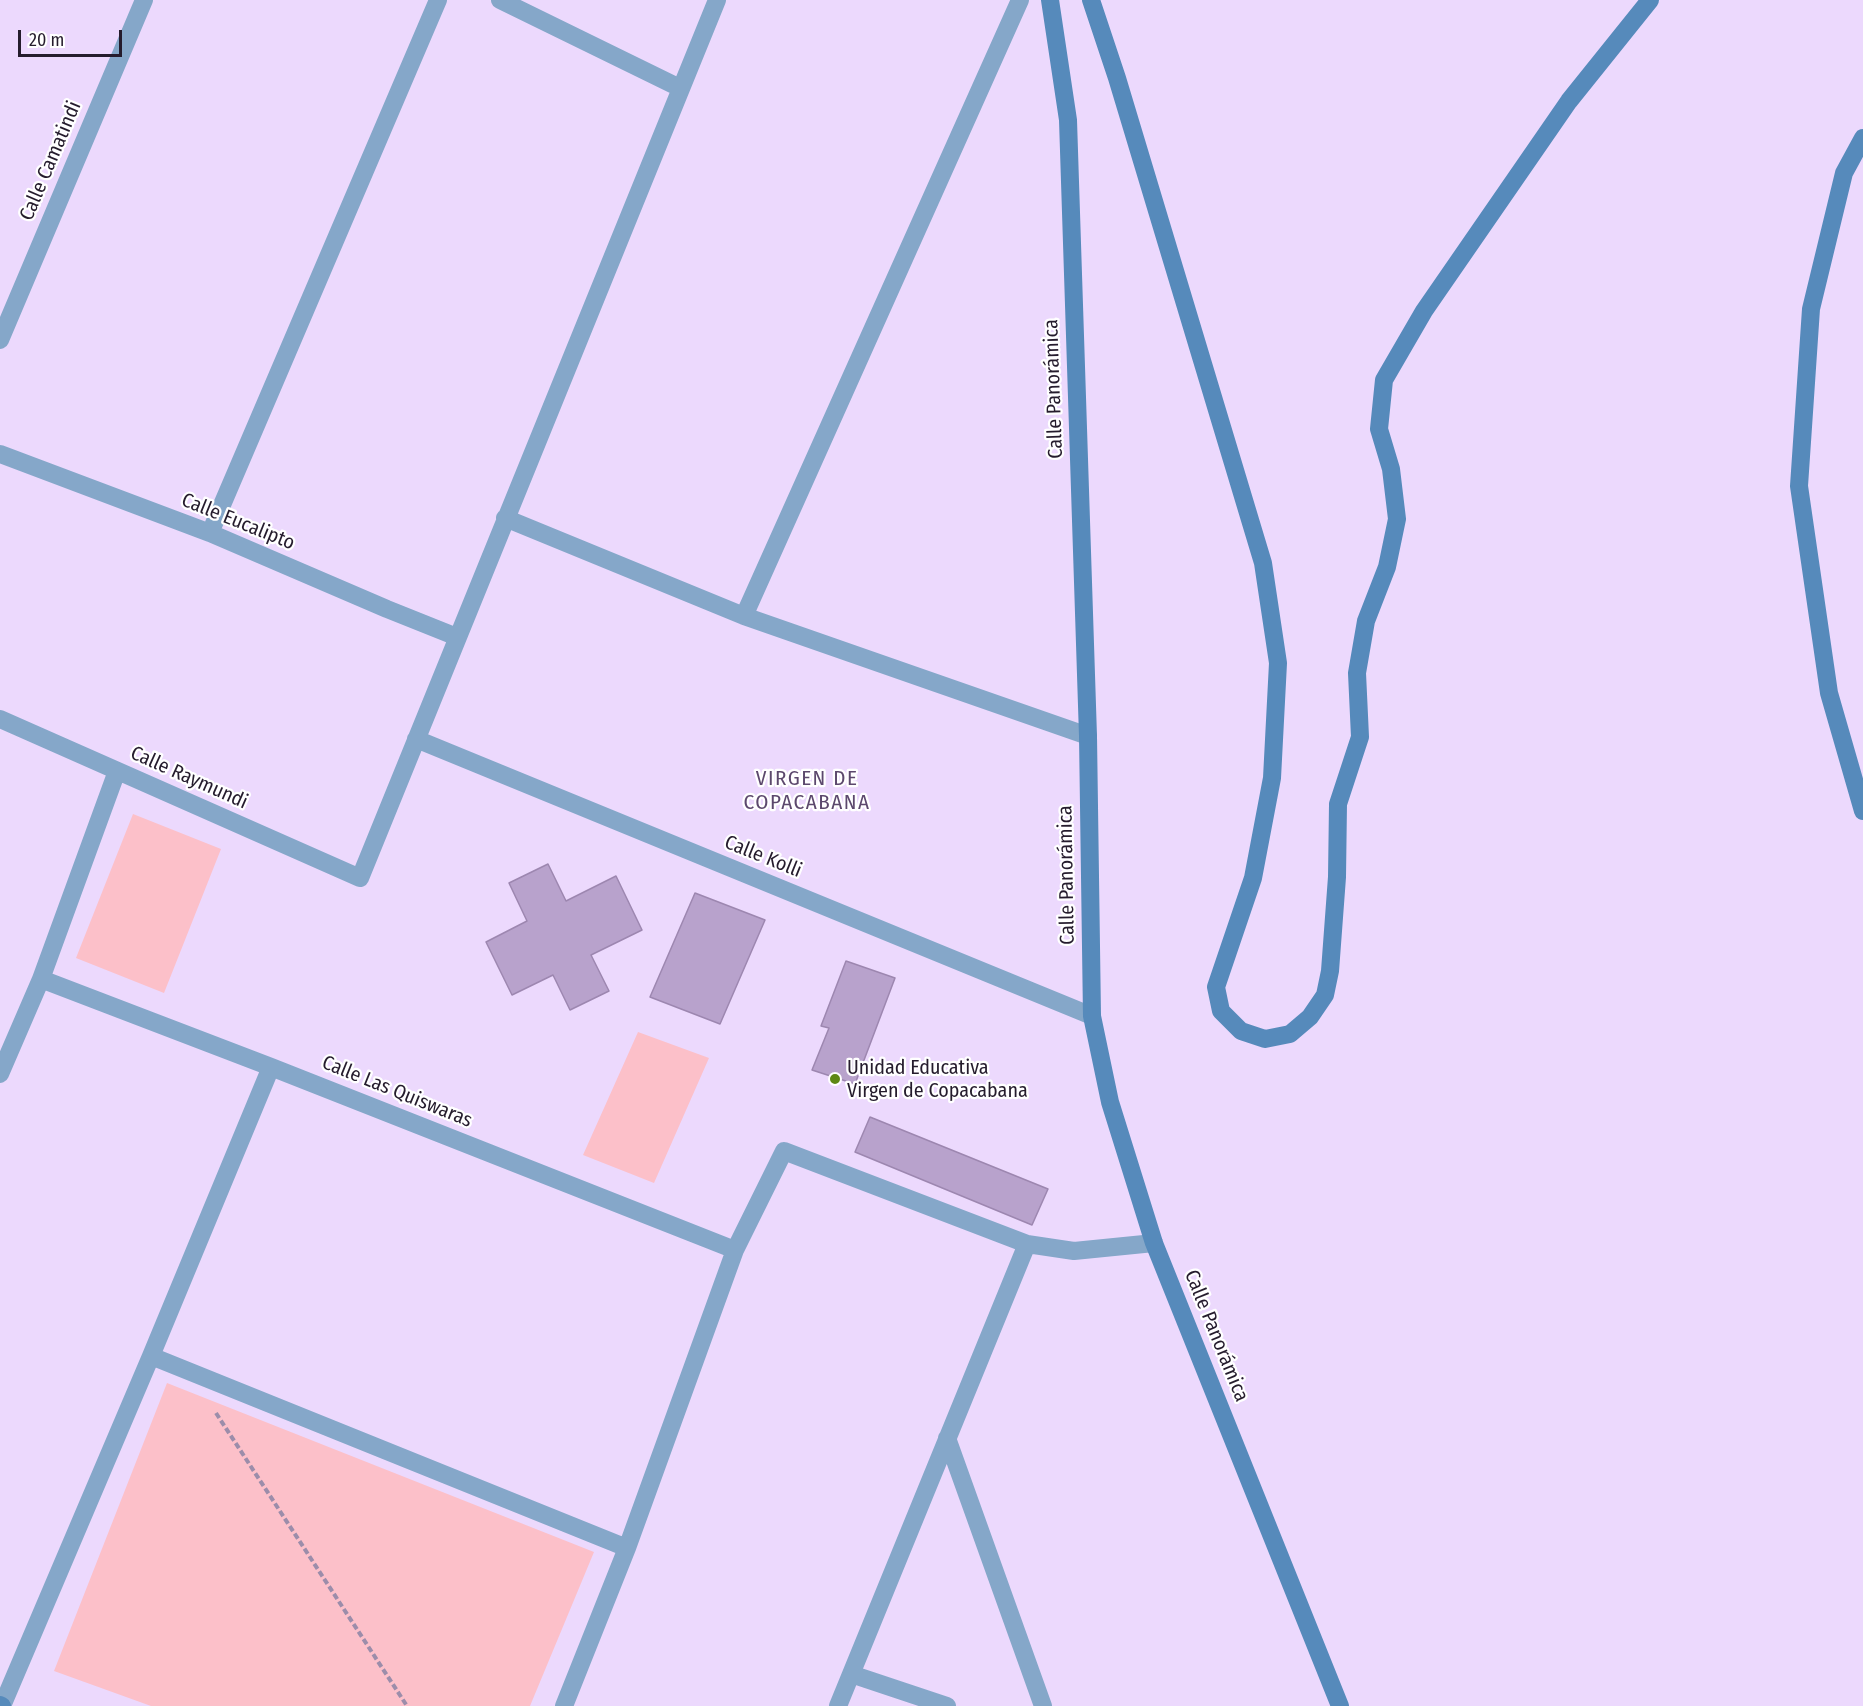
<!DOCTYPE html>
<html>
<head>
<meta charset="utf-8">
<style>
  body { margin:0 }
  #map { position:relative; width:1863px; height:1706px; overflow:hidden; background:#ecd9fd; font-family:"Fira Sans Condensed",sans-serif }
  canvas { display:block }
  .scale { position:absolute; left:18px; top:30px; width:104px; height:27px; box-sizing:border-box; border:3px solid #251c2d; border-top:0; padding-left:8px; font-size:18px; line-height:21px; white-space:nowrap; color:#251c2d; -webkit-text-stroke:4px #fff; paint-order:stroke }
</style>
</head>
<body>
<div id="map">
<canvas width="1863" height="1706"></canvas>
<div class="scale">20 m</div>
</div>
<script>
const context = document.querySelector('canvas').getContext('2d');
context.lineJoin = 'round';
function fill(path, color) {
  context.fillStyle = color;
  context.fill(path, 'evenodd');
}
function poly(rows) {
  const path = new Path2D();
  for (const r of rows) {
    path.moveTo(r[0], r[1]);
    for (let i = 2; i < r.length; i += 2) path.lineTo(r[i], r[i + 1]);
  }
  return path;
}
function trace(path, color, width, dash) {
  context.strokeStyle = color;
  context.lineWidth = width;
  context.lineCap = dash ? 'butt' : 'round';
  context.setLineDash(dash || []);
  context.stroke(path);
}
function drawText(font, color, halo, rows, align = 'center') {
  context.font = font + ' "Fira Sans Condensed",sans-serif';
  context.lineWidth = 4.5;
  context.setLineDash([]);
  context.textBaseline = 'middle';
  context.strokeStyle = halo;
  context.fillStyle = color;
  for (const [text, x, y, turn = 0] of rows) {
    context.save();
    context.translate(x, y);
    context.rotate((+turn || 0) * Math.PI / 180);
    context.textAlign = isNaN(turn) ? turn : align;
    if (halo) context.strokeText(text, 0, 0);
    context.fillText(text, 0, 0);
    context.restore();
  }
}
const green = poly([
  [133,814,221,849,164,993,76,958],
  [638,1032,709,1058,654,1183,583,1155],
  [167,1383,594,1552,530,1706,151,1706,54,1671]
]);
const building = poly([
  [548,864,566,901,616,876,642,930,591,955,609,991,570,1010,553,975,512,995,486,942,527,921,509,883,548,864],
  [695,893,765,920,720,1024,650,997,695,893],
  [846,961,895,978,855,1084,812,1070,829,1028,821,1026,846,961],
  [870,1117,1048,1189,1032,1225,855,1152,870,1117]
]);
const path = poly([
  [216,1413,407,1706]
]);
const street = poly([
  [500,0,680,88],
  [0,340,144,0],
  [0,454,210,533,387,609,457,637],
  [505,518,744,616,1088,736],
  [210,533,438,0],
  [744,616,1020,0],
  [0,719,360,878,717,0],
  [416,739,1092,1016],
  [41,979,271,1067,735,1250],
  [0,1074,41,979,117,771],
  [151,1356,627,1548],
  [947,1438,1043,1706],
  [851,1674,947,1706],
  [2,1706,151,1356,271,1067],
  [564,1706,627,1548,735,1250,784,1151,1027,1244,1074,1251,1154,1243],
  [838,1706,1027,1244]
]);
const secondary = poly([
  [1050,0,1068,120,1088,736,1092,1016,1110,1102,1154,1243,1340,1706],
  [1091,0,1117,78,1263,563,1278,663,1272,778,1253,878,1216,987,1221,1011,1241,1031,1265,1039,1290,1034,1310,1017,1325,995,1330,971,1337,877,1338,804,1360,737,1357,673,1366,621,1387,567,1397,519,1391,469,1379,429,1384,380,1424,311,1569,101,1650,0],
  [1863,138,1844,173,1811,309,1799,486,1829,693,1863,811],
  [0,1705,2,1706]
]);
const markers = [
  [835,1079,6,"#5e8814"]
];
const streetNames = [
  ["Calle Camatindi",51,161,-67],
  ["Calle Panorámica",1054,389,-92],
  ["Calle Eucalipto",238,522,22],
  ["Calle Raymundi",189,778,24],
  ["Calle Kolli",763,857,22],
  ["Calle Panorámica",1067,875,-91],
  ["Calle Las Quiswaras",397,1092,22],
  ["Calle Panorámica",1216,1336,68]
];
const poiNames = [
  ["Unidad Educativa",847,1068],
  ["Virgen de Copacabana",847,1091]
];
const neighbourhoodNames = [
  ["VIRGEN DE",807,779],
  ["COPACABANA",807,803]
];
fill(green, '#fcc0c9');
fill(building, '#b8a2cc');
trace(building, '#9d87b0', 1.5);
trace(path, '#9c8daa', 4, [6, 3]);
trace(street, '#85a7c9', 18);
trace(secondary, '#568abb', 18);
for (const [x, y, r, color] of markers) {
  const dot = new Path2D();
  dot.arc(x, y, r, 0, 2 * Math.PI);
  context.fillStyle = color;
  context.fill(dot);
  trace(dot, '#fff', 2);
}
drawText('20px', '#251c2d', '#fff', streetNames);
drawText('20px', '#251c2d', '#fff', poiNames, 'left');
context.letterSpacing = '1.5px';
drawText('21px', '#5c486d', '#fff', neighbourhoodNames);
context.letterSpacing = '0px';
</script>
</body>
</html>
